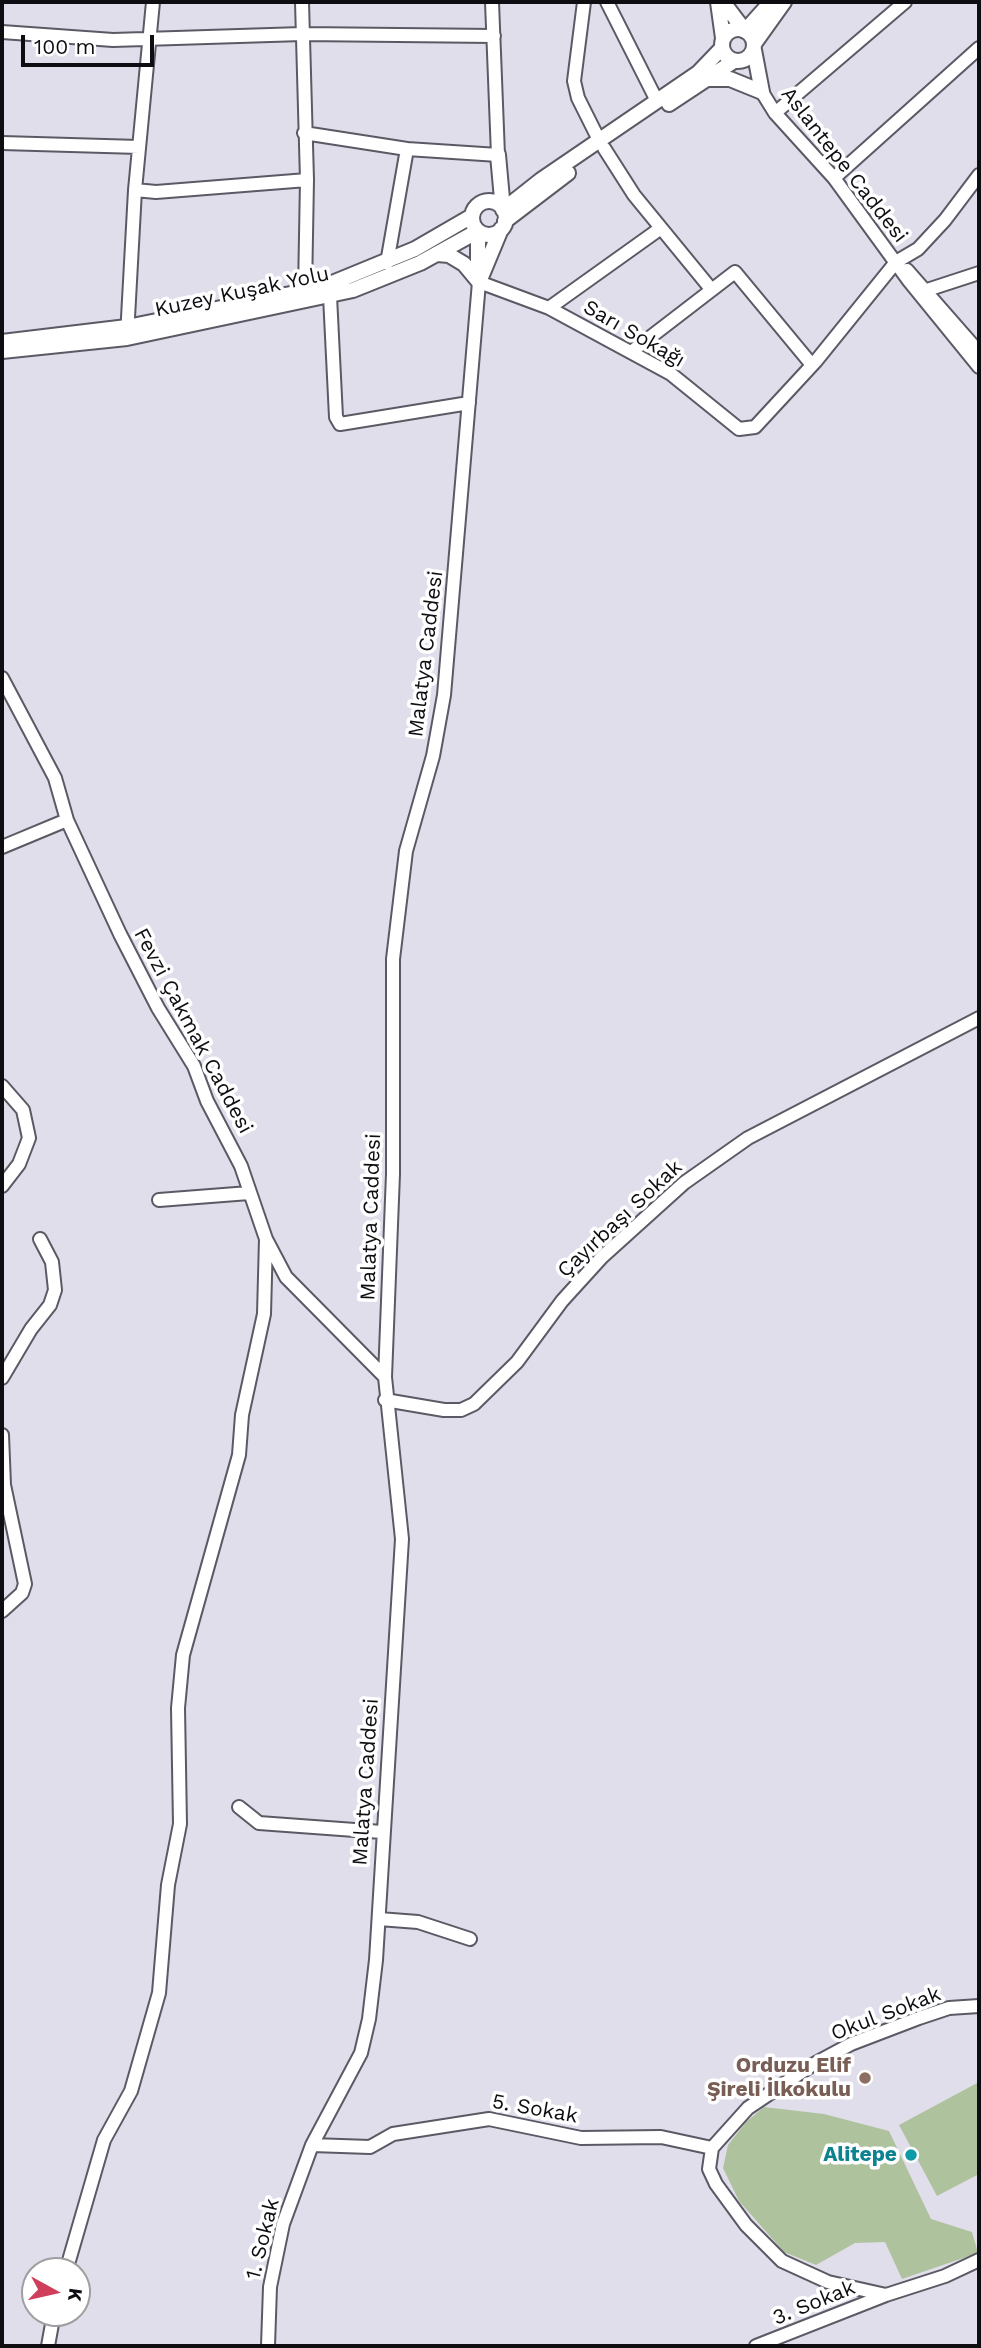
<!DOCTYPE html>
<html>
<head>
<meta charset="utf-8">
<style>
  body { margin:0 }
  #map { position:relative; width:981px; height:2348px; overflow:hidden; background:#e1deeb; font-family:"Work Sans",sans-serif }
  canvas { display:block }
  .frame { position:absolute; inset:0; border:4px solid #0e0d11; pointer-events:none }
  .north { position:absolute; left:21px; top:2257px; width:70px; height:70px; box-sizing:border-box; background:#fff; border:2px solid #9f9ea0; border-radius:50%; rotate:98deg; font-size:19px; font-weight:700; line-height:28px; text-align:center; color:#0e0d11 }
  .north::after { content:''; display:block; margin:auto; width:24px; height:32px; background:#d03f59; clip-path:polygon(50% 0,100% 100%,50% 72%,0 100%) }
  .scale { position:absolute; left:21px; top:35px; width:133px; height:32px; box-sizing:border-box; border:4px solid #0e0d11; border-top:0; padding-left:9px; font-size:21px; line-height:24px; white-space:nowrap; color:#0e0d11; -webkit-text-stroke:5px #fff; paint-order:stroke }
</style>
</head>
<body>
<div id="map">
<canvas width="981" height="2348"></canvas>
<div class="frame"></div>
<div class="north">K</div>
<div class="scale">100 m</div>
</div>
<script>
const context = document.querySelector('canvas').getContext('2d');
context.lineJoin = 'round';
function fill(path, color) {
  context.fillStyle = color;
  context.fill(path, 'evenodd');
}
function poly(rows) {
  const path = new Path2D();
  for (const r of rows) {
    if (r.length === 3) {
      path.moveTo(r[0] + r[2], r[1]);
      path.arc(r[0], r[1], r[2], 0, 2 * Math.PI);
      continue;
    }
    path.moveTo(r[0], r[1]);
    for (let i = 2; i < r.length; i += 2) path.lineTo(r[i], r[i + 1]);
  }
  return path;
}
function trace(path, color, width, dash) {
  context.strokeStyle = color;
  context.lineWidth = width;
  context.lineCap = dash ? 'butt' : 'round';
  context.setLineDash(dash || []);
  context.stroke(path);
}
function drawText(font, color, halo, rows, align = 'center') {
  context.font = font + ' "Work Sans",sans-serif';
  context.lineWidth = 7;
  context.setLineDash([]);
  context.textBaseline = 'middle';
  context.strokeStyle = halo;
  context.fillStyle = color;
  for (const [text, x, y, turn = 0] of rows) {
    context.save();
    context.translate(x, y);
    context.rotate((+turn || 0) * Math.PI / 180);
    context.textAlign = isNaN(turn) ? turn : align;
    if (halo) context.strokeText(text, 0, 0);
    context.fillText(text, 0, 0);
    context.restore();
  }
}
const green = poly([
  [979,2082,979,2174,937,2196,899,2125],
  [764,2107,824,2114,889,2131,931,2219,972,2232,978,2253,902,2279,885,2242,855,2243,816,2265,784,2252,739,2201,723,2168,728,2145,746,2122]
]);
const minor = poly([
  [302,2,307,180,305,291],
  [584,2,574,81,578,98,599,140],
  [607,2,657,101],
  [2,32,113,40,302,34,494,36],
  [762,92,775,113,834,178,909,281,979,367],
  [775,113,905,2],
  [304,133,407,149,498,155,492,2],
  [2,143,139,147],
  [604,148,634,195,711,289],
  [834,178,979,48],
  [135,190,156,192,307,180],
  [387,263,407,149],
  [907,270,979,352],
  [927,290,979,273],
  [330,296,336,417,340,424,469,403],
  [549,308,661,228],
  [127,336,135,190,153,2],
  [631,352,735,272,812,365],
  [2,678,55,778,67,820,120,934,158,1008,194,1066,207,1101,241,1166,266,1239,286,1277,385,1377],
  [2,847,67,820],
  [2,1086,23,1110,29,1138,19,1164,2,1186],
  [159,1200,249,1193],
  [2,1378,31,1329,50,1305,55,1290,52,1262,40,1239],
  [385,1400,444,1410,461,1410,474,1404,517,1362,562,1301,602,1257,684,1183,748,1138,979,1018],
  [2,1435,4,1485,25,1584,22,1593,2,1611],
  [239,1807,259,1823,382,1832],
  [379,1919,418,1922,470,1939],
  [312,2145,370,2147,393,2134,489,2119,581,2138,661,2137,712,2148],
  [66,2271,104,2140,131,2091,159,1993,168,1885,180,1824,178,1708,183,1655,239,1455,242,1415,264,1314,266,1239],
  [886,2295,828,2282,782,2261,746,2225,716,2184,709,2169,712,2148,748,2108,812,2065,851,2044,919,2018,949,2008,979,2006],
  [48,2346,54,2313],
  [268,2346,270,2287,283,2224,312,2145,361,2053,369,2019,376,1960,402,1539,385,1377,393,1174,393,959,406,851,433,756,444,695,479,282,549,308,671,374,739,429,755,427,816,361,896,262,918,249,945,220,979,175],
  [756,2346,886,2295,945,2276,979,2260]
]);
const major = poly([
  [718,2,723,38],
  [723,2,745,31,771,2],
  [738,45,16],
  [754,44,784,2],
  [754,50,762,92],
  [707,79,730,79,762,92],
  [669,104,734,61],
  [498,155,503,210,541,180,698,73,722,48],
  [489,218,17],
  [505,221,568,173],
  [478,231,478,275],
  [437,254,449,255,464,264,479,282],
  [479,282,501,229],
  [2,342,127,327,320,288,415,249,472,216],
  [2,351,127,338,353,290,420,263,478,231]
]);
const markers = [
  [865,2078,7,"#8d6e63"],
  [911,2155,7,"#0f9aa8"]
];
const streetNames = [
  ["Aslantepe Caddesi",844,165,52],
  ["Kuzey Kuşak Yolu",242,292,-12],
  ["Sarı Sokağı",634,334,30],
  ["Malatya Caddesi",426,654,-83],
  ["Fevzi Çakmak Caddesi",193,1031,62],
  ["Malatya Caddesi",371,1217,-88],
  ["Çayırbaşı Sokak",620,1219,-43],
  ["Malatya Caddesi",366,1782,-86],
  ["Okul Sokak",886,2014,-21],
  ["5. Sokak",535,2109,10],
  ["1. Sokak",263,2239,-76],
  ["3. Sokak",814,2303,-22]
];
const educationNames = [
  ["Orduzu Elif",851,2066],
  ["Şireli İlkokulu",851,2090]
];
const cultureNames = [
  ["Alitepe",897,2155]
];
fill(green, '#afc29e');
trace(minor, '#5b5964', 16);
trace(major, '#5b5964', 18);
trace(minor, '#fff', 12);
trace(major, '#fff', 14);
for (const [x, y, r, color] of markers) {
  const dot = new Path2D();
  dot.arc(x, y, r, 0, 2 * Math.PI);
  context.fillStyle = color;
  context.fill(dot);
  trace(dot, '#fff', 2.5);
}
drawText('21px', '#0e0d11', '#fff', streetNames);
drawText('bold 21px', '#785e54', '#fff', educationNames, 'right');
drawText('bold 21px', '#0d838f', '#fff', cultureNames, 'right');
</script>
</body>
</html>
